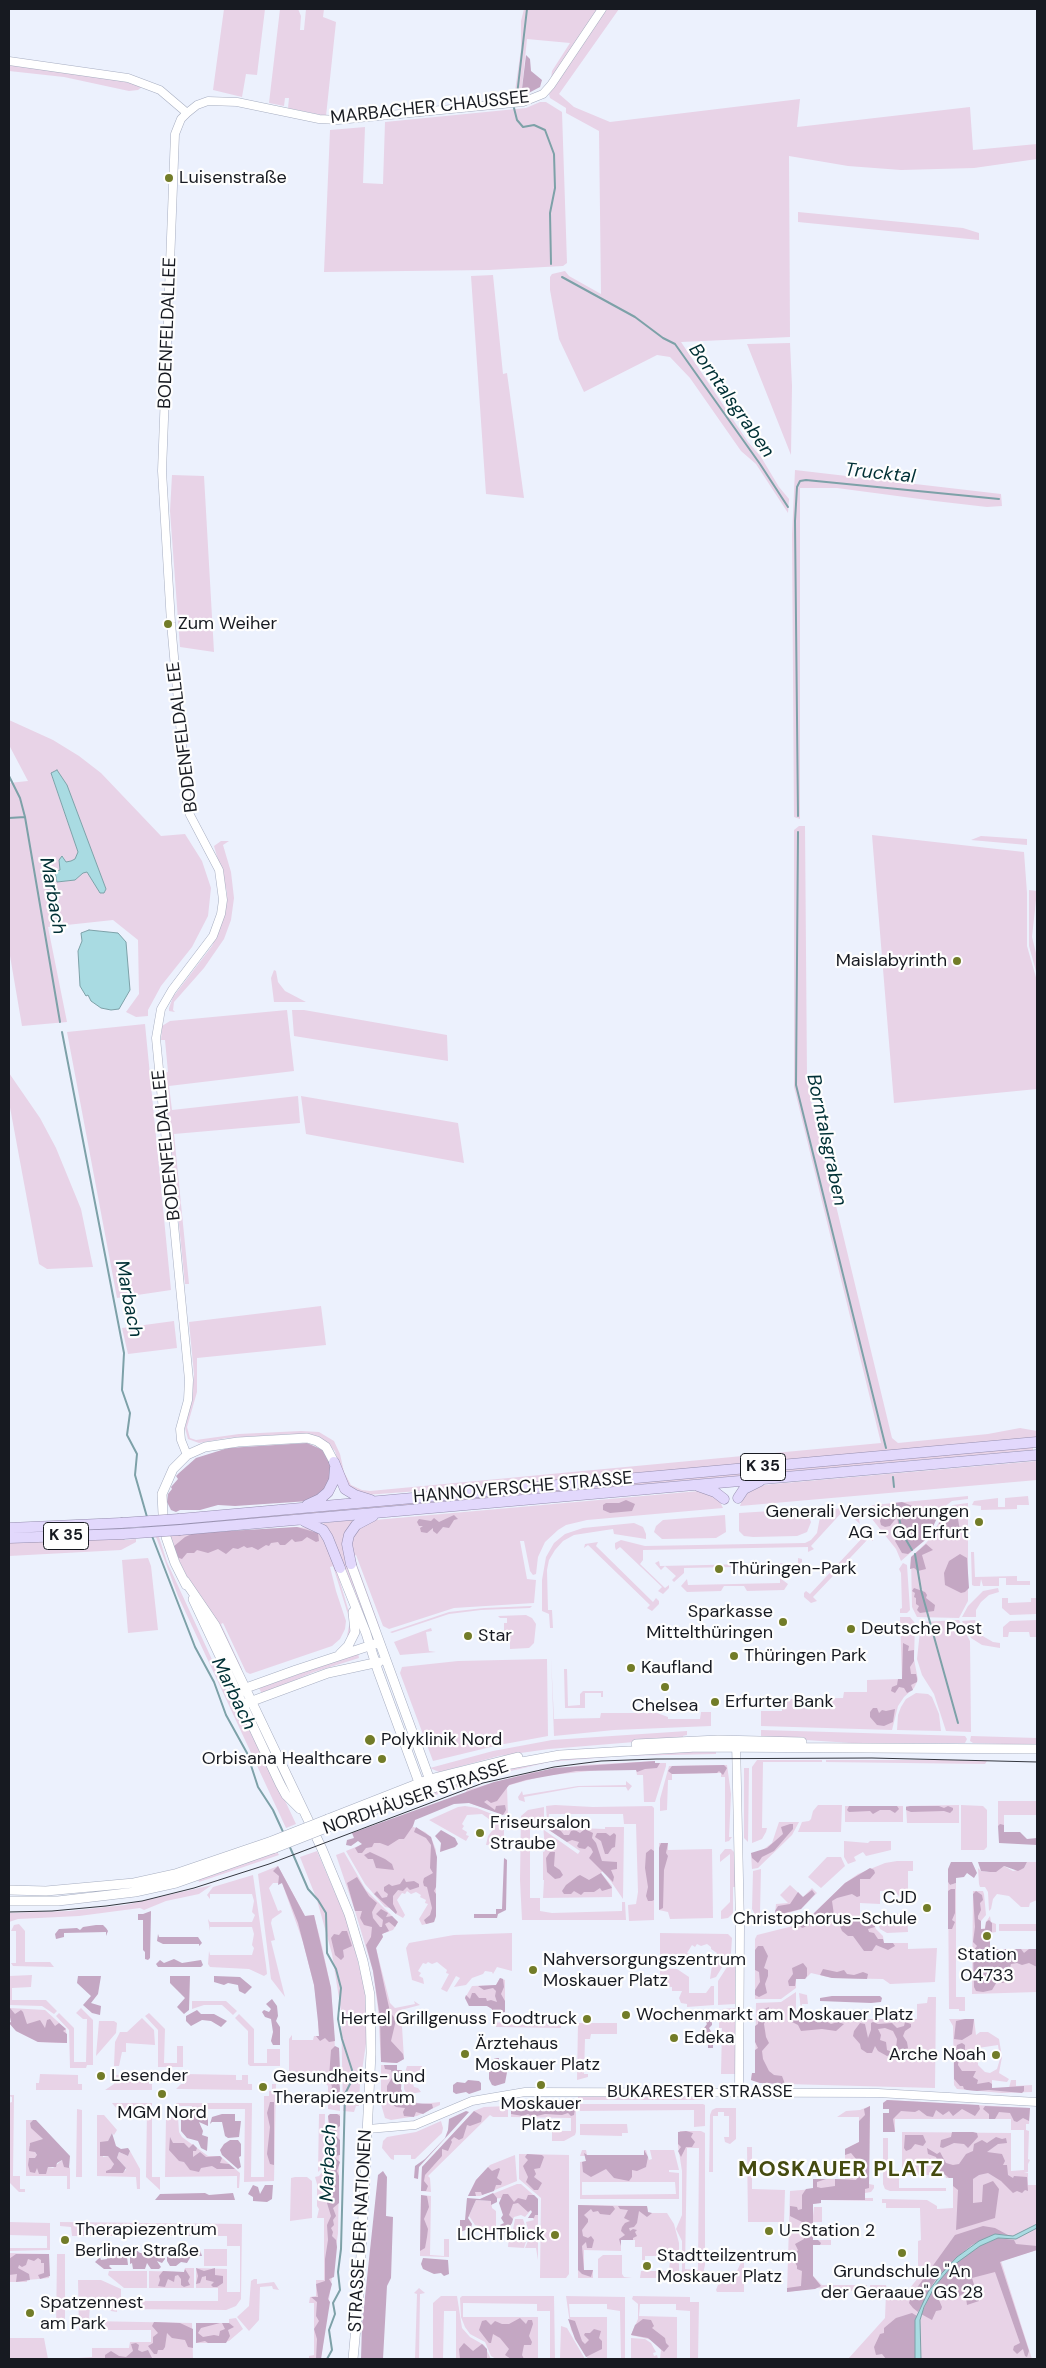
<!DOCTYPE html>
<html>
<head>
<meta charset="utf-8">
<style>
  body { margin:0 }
  #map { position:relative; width:1046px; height:2368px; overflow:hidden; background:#ecf1fd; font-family:"DM Sans",sans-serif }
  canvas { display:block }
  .frame { position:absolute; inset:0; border:10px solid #171a21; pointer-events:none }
</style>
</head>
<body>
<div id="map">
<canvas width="1046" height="2368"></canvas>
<div class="frame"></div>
</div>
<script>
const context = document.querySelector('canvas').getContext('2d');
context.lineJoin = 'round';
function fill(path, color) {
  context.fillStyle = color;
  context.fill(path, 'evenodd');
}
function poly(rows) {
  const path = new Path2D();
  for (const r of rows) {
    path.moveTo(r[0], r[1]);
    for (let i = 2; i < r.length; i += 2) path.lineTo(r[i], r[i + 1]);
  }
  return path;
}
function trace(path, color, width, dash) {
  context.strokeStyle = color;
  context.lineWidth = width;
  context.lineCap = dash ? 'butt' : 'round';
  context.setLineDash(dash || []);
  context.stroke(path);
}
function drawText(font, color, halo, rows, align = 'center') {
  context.font = font + ' "DM Sans",sans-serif';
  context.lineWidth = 4.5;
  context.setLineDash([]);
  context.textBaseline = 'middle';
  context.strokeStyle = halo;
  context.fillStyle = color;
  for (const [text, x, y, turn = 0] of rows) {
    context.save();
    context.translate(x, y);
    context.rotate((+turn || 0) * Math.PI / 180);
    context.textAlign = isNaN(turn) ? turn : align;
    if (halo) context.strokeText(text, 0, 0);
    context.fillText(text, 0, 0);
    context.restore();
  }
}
const green = poly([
  [224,9,265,9,257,75,246,74,242,97,213,90],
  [280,9,298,9,301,16,300,30,304,30,306,9,324,9,323,17,336,22,326,116,288,108,289,98,285,98,284,106,269,103],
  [524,9,598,9,551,79,552,71,570,43,527,39,521,97,514,98,521,49,521,21],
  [606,9,619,9,559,94,574,107,610,122,800,99,797,127,970,107,973,150,1037,144,1037,159,974,168,901,170,848,166,789,156,790,337,681,342,748,442,761,457,779,487,789,499,788,513,756,464,741,451,690,378,670,357,657,355,584,392,559,339,550,290,550,277,552,274,565,271,569,276,601,294,599,131,566,113,566,108,550,98,549,94],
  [9,65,113,79,143,86,138,90,129,91,64,77,9,71],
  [540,102,546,102,562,112,567,263,563,266,489,270,324,272,330,130,365,127,363,183,383,184,385,122,526,108],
  [798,212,963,228,979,233,979,240,798,222],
  [493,275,503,374,507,373,524,498,486,494,471,276],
  [790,343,792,386,791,455,747,344],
  [795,470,1001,494,1002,506,987,507,935,501,837,488,800,488,800,819,794,817,792,535],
  [172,475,204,476,214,652,180,647,170,511],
  [9,720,53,740,79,756,101,773,161,836,185,834,202,861,211,888,208,916,192,947,161,986,148,1010,148,1016,136,1017,126,1012,139,994,138,940,113,920,48,927,67,1022,22,1026,9,950,9,783,28,781,9,745],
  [57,770,67,785,106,889,104,892,100,893,87,872,83,873,75,880,57,882,55,872,60,870,63,856,66,862,71,861,75,859,78,852,51,774],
  [799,826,805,826,807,1077,812,1106,892,1438,898,1443,988,1434,1020,1428,1037,1431,1037,1438,486,1488,460,1488,365,1495,350,1489,341,1476,335,1451,321,1438,293,1434,227,1438,199,1443,188,1439,185,1428,191,1403,194,1374,189,1322,321,1306,326,1345,197,1358,197,1392,187,1427,190,1438,196,1440,239,1434,301,1431,319,1432,334,1441,340,1454,344,1472,351,1485,362,1490,370,1491,881,1443,794,1087,794,830],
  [872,835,1024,852,1027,893,1027,946,1037,981,1037,1089,894,1103],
  [981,836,1027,839,1027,845,971,840],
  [221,841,229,841,223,845,231,872,234,898,231,920,224,939,204,968,174,1002,173,1010,175,1012,169,1011,169,1008,173,997,212,946,222,923,227,892,214,846],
  [1029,890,1037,891,1032,937,1037,957,1037,975,1029,946],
  [274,970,276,971,278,982,285,991,306,1002,274,1002,271,978],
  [287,1010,294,1071,169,1086,172,1110,298,1096,300,1123,174,1134,189,1284,185,1284,165,1086,164,1073,168,1072,165,1040,161,1040,162,1026,170,1021],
  [292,1010,304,1010,447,1035,448,1061,294,1036],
  [145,1024,171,1290,117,1298,67,1032],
  [9,1073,40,1118,56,1148,81,1209,93,1267,47,1269,39,1264,9,1102],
  [301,1096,458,1123,464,1163,306,1134],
  [174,1321,177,1348,128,1354,122,1328],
  [1033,1446,1033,1450,180,1525,180,1523],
  [1037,1461,1037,1480,740,1506,744,1494,758,1486,773,1484],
  [699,1491,705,1491,719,1500,723,1508,587,1520,566,1525,558,1530,545,1542,538,1557,536,1574,533,1575,530,1571,524,1541,520,1541,527,1579,536,1580,534,1603,454,1608,389,1629,383,1626,356,1555,354,1556,380,1628,379,1630,350,1550,350,1542,356,1529,375,1520],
  [968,1496,968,1499,952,1501,943,1508,924,1541,901,1561,896,1549,868,1514,868,1508,873,1505],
  [1028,1496,1029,1505,1017,1505,1017,1509,981,1510,981,1506,972,1505,974,1501,998,1498,998,1507,1005,1507,1005,1498],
  [968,1503,968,1601,959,1618,917,1617,912,1607,911,1557,927,1542,947,1509,953,1505],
  [853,1507,857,1510,860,1524,844,1510,811,1546,814,1549,808,1552,808,1547,643,1550,643,1560,640,1564,665,1588,669,1585,669,1588,663,1594,658,1591,662,1587,620,1547,616,1550,615,1547,615,1543,621,1540,645,1546,805,1543,811,1540,817,1533,820,1517,824,1510],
  [788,1510,797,1510,808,1515,811,1522,807,1532,797,1536,753,1537,744,1536,739,1531,739,1513],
  [725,1515,726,1532,716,1538,662,1539,654,1532,656,1526,663,1520],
  [352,1520,353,1522,345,1539,373,1632,370,1633,354,1589,321,1525,324,1523],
  [634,1523,643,1527,646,1534,646,1539,614,1534,613,1529,574,1535,563,1541,555,1550,549,1560,547,1570,548,1610,552,1610,553,1628,550,1628,549,1614,542,1611,542,1580,546,1557,554,1543,565,1534,583,1528],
  [297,1527,310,1528,323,1536,335,1565,351,1619,350,1634,347,1636,350,1621,333,1566,330,1567,336,1591,346,1621,345,1629,340,1639,332,1646,250,1674,246,1672,223,1623,221,1624,242,1669,242,1674,183,1571,170,1536,181,1533,209,1534],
  [865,1531,873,1538,873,1541,869,1538,813,1597,817,1601,811,1603,804,1597,804,1593,806,1591,810,1594,865,1535,862,1532],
  [156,1537,159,1537,167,1562,227,1692,233,1690,296,1824,286,1828,178,1596],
  [123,1538,124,1540,136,1539,136,1542,121,1550,9,1556,9,1542],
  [598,1542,596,1546,653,1602,656,1598,659,1601,659,1604,652,1611,647,1608,650,1605,588,1545,584,1548,585,1544],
  [971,1552,974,1552,975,1577,1017,1576,1017,1581,1030,1581,1030,1585,1006,1585,1006,1578,999,1578,999,1586,983,1586,981,1579,980,1586,974,1586,972,1585],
  [148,1558,151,1566,158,1630,128,1633,122,1560],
  [798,1558,802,1559,802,1562,796,1567,793,1564,787,1569,790,1574,782,1571,782,1566,684,1568,684,1573,674,1582,672,1580,676,1576,665,1566,661,1570,655,1563,659,1561,660,1566,798,1563],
  [903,1563,907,1565,910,1610,907,1613,900,1613,900,1609,902,1608,901,1573,899,1569],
  [780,1578,788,1584,784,1590,747,1591,744,1586,724,1586,721,1591,687,1592,681,1586,687,1579,688,1585,780,1583],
  [998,1588,999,1592,989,1595,981,1602,976,1610,976,1617,962,1617,968,1606,983,1591],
  [1002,1598,1008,1598,1008,1603,1031,1602,1031,1598,1036,1598,1036,1614,1010,1615,1002,1608],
  [532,1606,530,1608,481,1610,449,1614,392,1633,390,1632,449,1612,484,1608],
  [526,1615,532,1618,536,1624,534,1643,529,1648,510,1649,510,1641,504,1641,504,1623,507,1623,507,1618,500,1618,498,1616],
  [900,1617,910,1617,915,1623,914,1659,918,1680,914,1688,904,1697,898,1706,892,1730,761,1726,761,1711,782,1711,782,1699,843,1698,844,1692,867,1692,867,1680,902,1679],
  [959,1620,970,1641,971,1732,946,1731,934,1694,922,1675,917,1659,921,1622],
  [975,1620,981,1635,993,1642,1000,1643,1000,1648,982,1645,971,1638,962,1621],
  [1037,1620,1037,1637,1030,1637,1029,1632,1009,1632,1008,1637,1003,1637,1003,1627,1010,1621],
  [431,1628,432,1631,426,1632,429,1651,436,1652,400,1655,394,1642],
  [358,1653,359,1658,314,1672,262,1694,259,1688],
  [551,1657,554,1719,600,1718,601,1713,657,1713,668,1717,668,1719,700,1719,701,1712,711,1712,711,1726,614,1730,554,1736],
  [547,1659,548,1736,499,1745,433,1761,400,1673,402,1667,458,1661],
  [564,1669,567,1669,568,1706,580,1705,580,1694,583,1691,603,1691,603,1697,601,1697,601,1693,585,1693,585,1708,565,1708],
  [916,1693,928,1694,932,1697,939,1714,941,1731,897,1730,898,1715,901,1707,906,1699],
  [761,1730,965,1736,967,1739,965,1743,851,1743,761,1737],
  [687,1731,687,1735,683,1736,683,1738,549,1749,499,1756,439,1772,430,1768,493,1751,552,1740],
  [971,1736,1037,1738,1037,1745,973,1743,970,1741],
  [709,1750,716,1750,716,1754,620,1756,549,1762,481,1778,417,1802,415,1798,456,1783,531,1762,623,1753],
  [757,1760,822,1760,822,1762,763,1762,762,1828,767,1828,766,1832,762,1839,752,1843,752,1767],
  [826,1760,945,1760,987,1761,985,1764,826,1762],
  [655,1761,655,1763,666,1763,666,1766,655,1802,644,1802,643,1775,637,1775,636,1770,599,1770,543,1776,510,1785,507,1787,508,1816,469,1803,459,1803,467,1790,529,1773,583,1765],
  [727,1765,731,1794,729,1837,732,1837,729,1841,725,1842,725,1777,721,1777,721,1773,672,1774,672,1780,668,1780,667,1810,660,1811,660,1799,669,1766],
  [744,1768,749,1768,748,1842,744,1838],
  [626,1781,632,1786,628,1791,626,1787,579,1787,524,1797,525,1802,519,1800,518,1797,522,1791,523,1795,578,1786,626,1785],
  [998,1801,1037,1801,1037,1815,1004,1815,1004,1825,998,1826],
  [555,1805,593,1807,652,1806,654,1808,654,1920,629,1921,628,1905,636,1904,638,1892,636,1824,624,1824,623,1814,549,1814,548,1821,547,1821,546,1806],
  [818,1805,842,1805,841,1832,798,1832,802,1822,809,1821,811,1819,813,1811],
  [959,1805,959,1823,907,1823,906,1806],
  [961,1805,983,1806,987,1810,987,1847,984,1850,961,1850],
  [465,1806,477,1808,504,1819,504,1846,486,1845,488,1836,495,1827,492,1825,493,1822,482,1814,467,1815,462,1824,464,1826,462,1829,467,1832,466,1835,469,1836,466,1841,429,1820,458,1807],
  [845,1806,903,1806,903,1822,845,1822],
  [544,1807,544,1821,530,1822,530,1898,540,1898,540,1911,552,1913,622,1911,622,1902,625,1902,626,1920,522,1920,520,1880,521,1816,528,1810],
  [779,1822,799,1822,792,1835,758,1868,752,1869,751,1853,760,1852,772,1843],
  [543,1823,544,1830,578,1854,580,1851,549,1830,548,1827,605,1829,605,1827,624,1827,623,1899,603,1870,601,1873,612,1886,612,1897,543,1898,544,1880,543,1880,543,1852,545,1851],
  [409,1825,425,1832,431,1837,436,1850,436,1916,434,1922,422,1925,419,1919,428,1904,425,1903,426,1900,420,1897,421,1895,416,1892,411,1894,407,1891,405,1894,402,1893,397,1900,405,1915,403,1918,396,1914,390,1908,385,1907,365,1884,346,1851],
  [844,1841,868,1843,870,1841,891,1841,891,1850,866,1856,863,1852,854,1857,856,1861,848,1864,844,1857],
  [659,1843,668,1843,668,1850,712,1849,713,1918,670,1919,668,1912,659,1910],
  [725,1849,731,1849,735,1853,736,1887,733,1887,733,1913,728,1918,721,1919,721,1911,730,1902,730,1854,720,1862,720,1855],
  [317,1851,347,1921,366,1992,367,2037,360,2084,359,2106,356,2106,354,2112,343,2111,341,2011,332,1954,317,1900,300,1857],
  [277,1852,279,1855,199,1882,198,1879],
  [344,1852,366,1890,398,1922,393,1930,382,1934,383,1937,376,1948,390,2003,395,2008,415,2004,414,2001,420,2005,401,2010,404,2059,397,2063,381,2062,378,2009,373,1971,355,1911,336,1855],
  [827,1857,841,1857,845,1866,821,1888,808,1877],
  [897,1861,913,1861,913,1871,908,1871,908,1897,900,1897,894,1891,880,1891,880,1904,860,1903,860,1916,871,1917,876,1929,883,1936,884,1943,908,1943,908,1949,937,1948,935,1982,890,1984,883,1979,832,1978,811,1973,805,1979,796,1979,796,1988,781,1999,755,1999,755,1939,757,1935,797,1925,809,1918,845,1883,858,1874,885,1863],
  [1027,1862,1037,1862,1037,1900,1030,1903,1029,1907,1021,1907,1009,1896,997,1894,993,1899,991,1909,989,1911,988,1892,985,1887,980,1887,979,1884,978,1868,981,1871,990,1872,1004,1866,1013,1871,1024,1868],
  [278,1866,305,1916,314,1915,322,1946,331,1988,335,2048,339,2048,340,2111,328,2109,328,2086,322,2079,289,2078,289,2039,292,2035,292,2040,313,2040,314,2036,319,2036,318,2013,314,1985,303,1942,282,1883,273,1883,269,1888,278,1911,281,1910,282,1912,272,1919,271,1923,275,1940,271,1941,285,1997,271,1979,258,1874],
  [761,1869,760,1914,775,1914,776,1904,788,1903,780,1895,790,1885,803,1897,812,1888,817,1893,801,1909,779,1916,757,1918,752,1909,753,1871],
  [253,1875,266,1965,267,1974,264,1976,249,1969,210,1967,208,1964,209,1951,210,1955,252,1955,254,1948,252,1945,254,1934,252,1927,210,1927,210,1931,208,1919,210,1922,252,1922,255,1915,252,1912,254,1901,252,1894,210,1894,210,1899,207,1895,213,1887],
  [948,1882,950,1885,956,1883,956,1997,965,1997,965,2011,959,2011,959,2009,949,2009],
  [212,1885,199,1894,166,1901,144,1910,140,1908,79,1916,18,1919,9,1922,9,1913,69,1911,125,1905],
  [973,1891,983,1891,984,1894,986,1915,981,1921,981,1929,985,1928,986,1922,990,1916,991,1922,996,1924,996,1932,990,1933,990,1949,1037,1949,1037,1992,972,1994],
  [885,1913,907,1914,908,1932,887,1933,880,1929,877,1920],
  [19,1924,25,1931,25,1962,50,1962,54,1967,13,1966,11,1963,16,1963,16,1931,11,1931,14,1925],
  [999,1924,1037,1924,1037,1931,999,1931],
  [512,1933,512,1971,497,1967,493,1974,492,1972,485,1971,483,1974,472,1978,466,1985,454,1987,460,1978,456,1976,447,1992,441,1989,449,1974,446,1973,447,1970,437,1962,432,1964,428,1962,426,1964,423,1963,418,1971,421,1973,419,1976,423,1978,424,1984,412,1980,406,1948,409,1943,454,1935],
  [660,1933,728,1934,732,1938,731,1953,716,1977,710,1979,712,1965,718,1957,716,1955,717,1953,711,1949,711,1947,707,1944,701,1946,697,1944,695,1947,692,1945,687,1953,691,1955,689,1958,693,1960,693,1966,678,1961,678,1954,673,1955,673,1961,668,1961,660,1957],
  [736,1953,735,2004,718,2005,718,1981],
  [660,1968,677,1969,689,1977,689,1993,706,1993,711,1986,714,1986,714,2005,687,2007,687,2004,681,2003,679,1998,682,1991,672,1991,672,1987,660,1986],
  [32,1975,31,1987,12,1988,12,2000,46,2000,57,2011,54,2014,42,2006,9,2005,9,1976],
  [500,1978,505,1980,505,2012,493,2013,492,2009,487,2006,469,2006,465,1998,472,1986,496,1985],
  [796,1992,796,2010,801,2010,799,1993,807,1995,808,2004,802,2004,802,2019,917,2019,917,2004,927,2003,928,1997,936,1997,935,2088,785,2084,760,2083,751,2080,752,2073,755,2073,756,2003,781,2002],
  [192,2001,226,2001,237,2011,233,2015,222,2005,204,2005,192,2009],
  [10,2008,45,2010,66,2029,67,2043,38,2042,16,2031,9,2023,11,2022,9,2012],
  [81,2008,93,2020,93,2065,87,2065,86,2068,70,2068,69,2030,56,2016,59,2013,74,2028,74,2062,86,2062,87,2019,83,2019,76,2013],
  [735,2008,735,2074,721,2074,722,2028,719,2028,719,2020,722,2020,722,2009],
  [149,2013,165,2029,164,2063,177,2063,177,2046,183,2046,183,2067,158,2067,158,2030,145,2016],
  [239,2014,254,2029,254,2063,267,2063,267,2049,280,2049,280,2066,250,2066,248,2064,248,2031,235,2018],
  [142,2018,154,2030,155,2045,126,2043,126,2052,122,2052,119,2066,114,2066,115,2042,120,2032,127,2032],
  [949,2019,974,2019,976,2035,980,2032,988,2032,999,2039,1002,2057,999,2073,1009,2079,1007,2082,992,2080,992,2088,1009,2088,1011,2080,1016,2080,1016,2086,1032,2085,1032,2092,1002,2093,957,2089,954,2085,953,2026],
  [998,2045,1000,2059,997,2069,990,2073,985,2072,978,2065,978,2048],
  [99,2021,114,2021,117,2023,116,2033,96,2056],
  [510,2021,513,2023,561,2023,561,2028,496,2027,496,2023,494,2023],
  [578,2023,617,2023,617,2034,591,2034,590,2039,585,2039,584,2074,588,2074,588,2077,577,2080],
  [381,2065,397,2065,397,2070,402,2070,401,2089,405,2100,422,2104,440,2102,440,2105,417,2116,391,2120,385,2118,381,2104],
  [407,2066,422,2066,422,2069,410,2075,410,2084,413,2084,414,2087,418,2088,421,2092,410,2094,408,2097,404,2089,404,2075],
  [40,2074,78,2075,78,2084,82,2084,82,2090,36,2090,36,2083,39,2083],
  [149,2074,149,2084,152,2084,152,2090,105,2090,114,2084,114,2075],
  [185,2074,236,2075,236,2080,242,2080,242,2075,248,2075,248,2084,252,2084,252,2090,176,2089,181,2084,185,2084],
  [272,2084,276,2084,274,2181,244,2182,245,2109,192,2109,192,2106,176,2106,176,2103,252,2103,251,2177,264,2177,264,2096,269,2096,269,2091,272,2091],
  [9,2090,10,2095,14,2095,13,2176,20,2176,20,2189,25,2189,25,2192,19,2192,9,2182,9,2103,12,2102,12,2097,9,2096],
  [578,2096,703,2097,703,2100,578,2100],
  [887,2100,1030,2108,1029,2124,1026,2124,1026,2130,1029,2131,1028,2159,1030,2160,1028,2164,1028,2172,1024,2172,1028,2173,1028,2185,1037,2185,1037,2250,1001,2261,1032,2359,848,2359,885,2318,886,2293,871,2292,870,2285,886,2285,887,2290,909,2289,928,2266,918,2266,918,2241,921,2240,920,2208,886,2208,886,2203,882,2203,882,2199,927,2200,937,2206,937,2209,953,2208,953,2178,946,2178,945,2175,902,2175,902,2132,1011,2133,1011,2171,1024,2170,1024,2130,1011,2130,1011,2119,895,2119,895,2132,883,2132,883,2113,889,2113,889,2109,883,2109,883,2103],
  [112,2103,152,2103,152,2177,160,2177,160,2190,146,2177,147,2110,118,2110],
  [530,2103,576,2104,576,2132,575,2135,564,2141,552,2141,552,2131,571,2131,571,2118,511,2117,511,2106],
  [580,2104,703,2104,705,2105,705,2126,694,2127,694,2110,580,2111],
  [508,2106,508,2117,493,2117,490,2115,428,2176,430,2178,431,2192,421,2191,422,2167,474,2111,484,2107],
  [870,2106,869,2184,874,2185,874,2188,871,2192,865,2193,865,2198,873,2198,873,2201,821,2200,821,2203,813,2204,813,2216,814,2207,822,2207,822,2222,813,2222,813,2230,819,2230,819,2235,813,2235,813,2240,831,2240,831,2245,813,2245,813,2276,822,2285,867,2285,867,2292,817,2288,787,2292,790,2191,813,2189,813,2179,845,2179,845,2172,858,2171,858,2168,845,2168,845,2149,859,2142,859,2117,837,2117,846,2111,860,2110],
  [716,2108,736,2108,736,2139,730,2144,725,2142,724,2137,729,2137,729,2116,724,2116,724,2112,718,2112,718,2116,713,2116,713,2172,709,2172,710,2115,712,2110],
  [77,2109,82,2110,82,2177,76,2177],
  [319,2114,325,2114,324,2166,318,2172],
  [330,2114,340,2114,338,2233,321,2359,314,2359,309,2358,309,2356,314,2355,314,2303,309,2303,310,2297,316,2296,316,2280,324,2280,324,2218,317,2218,319,2209,317,2206,317,2184,315,2177,319,2176,327,2166,328,2116],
  [97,2115,104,2115,117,2130,114,2135,112,2133,108,2141,102,2148,103,2157,108,2156,114,2163,112,2172,121,2173,126,2170,126,2168,117,2158,119,2152,128,2156,130,2151,140,2169,140,2189,137,2189,136,2177,97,2176],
  [166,2117,178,2117,179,2132,182,2137,208,2156,220,2156,240,2173,239,2188,237,2188,237,2176,165,2177],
  [26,2120,33,2120,30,2123,44,2140,29,2145,37,2155,37,2168,47,2170,48,2167,53,2168,62,2160,69,2168,70,2167,70,2189,67,2189,67,2176,26,2176],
  [441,2121,443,2128,442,2133,415,2159,411,2159,411,2155,394,2155,394,2160,391,2159,382,2148,383,2141,387,2137,416,2132],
  [580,2124,627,2124,628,2133,622,2133,622,2136,580,2135],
  [680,2131,701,2131,705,2133,705,2265,703,2274,698,2278,682,2278,682,2241,676,2229,682,2215,682,2171,678,2146],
  [687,2148,699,2148,698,2270,685,2269],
  [883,2138,888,2138,888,2175,899,2175,899,2188,946,2188,946,2191,890,2191,885,2189,883,2184],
  [747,2147,752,2147,752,2189,785,2190,784,2222,748,2222],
  [582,2150,586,2150,587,2155,644,2155,644,2150,646,2150,649,2160,652,2159,650,2150,674,2150,679,2170,669,2170,669,2172,679,2173,679,2199,580,2199,580,2162,586,2161,585,2156,580,2156],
  [582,2182,675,2182,676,2194,582,2195],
  [519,2154,569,2155,569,2274,566,2278,540,2278,541,2198,519,2179],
  [515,2155,517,2181,480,2196,468,2196,476,2180,490,2165],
  [295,2177,307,2177,312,2181,312,2218,290,2221,291,2178],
  [517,2184,521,2184,538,2199,538,2260,536,2248,525,2248,530,2236,526,2222,534,2220,532,2217,528,2218,532,2212,531,2210,525,2217,521,2215,514,2217,506,2233,506,2198,480,2199],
  [421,2195,431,2196,430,2255,444,2256,444,2239,449,2239,449,2257,420,2256],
  [476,2200,491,2201,492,2208,496,2211,496,2237,485,2237,484,2228,475,2225,469,2216],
  [578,2205,647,2206,648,2213,667,2213,674,2224,679,2243,679,2278,640,2278,641,2271,669,2271,670,2261,664,2260,664,2256,645,2256,645,2260,642,2260,642,2247,635,2247,635,2240,621,2240,621,2251,584,2250,584,2270,593,2270,593,2278,578,2278],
  [515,2219,523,2219,528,2235,524,2248,508,2247,509,2233,513,2229],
  [9,2222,50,2223,50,2250,9,2251,9,2248,47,2248,47,2236,9,2235],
  [60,2222,242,2224,241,2299,236,2306,226,2310,123,2309,124,2301,218,2301,218,2288,196,2288,196,2268,227,2269,227,2292,240,2292,240,2246,227,2246,227,2236,72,2236,71,2227,60,2226],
  [204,2249,227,2249,227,2266,204,2266],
  [9,2253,49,2254,49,2278,27,2280,27,2282,9,2282],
  [57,2254,65,2254,65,2330,56,2330],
  [603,2255,622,2255,622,2274,624,2277,632,2278,598,2278,598,2259],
  [744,2256,744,2292,717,2292,716,2290,718,2285,736,2273],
  [185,2268,194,2268,194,2288,149,2288,149,2271,184,2272],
  [109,2271,147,2271,147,2288,124,2288,108,2275],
  [254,2279,257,2279,257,2284,274,2282,279,2290,273,2289,272,2286,260,2287,259,2320,249,2331,237,2317,249,2306,251,2281],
  [78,2280,101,2280,121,2289,121,2304,117,2304,117,2312,111,2311,107,2303,103,2299,95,2299,90,2304,89,2321,192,2323,193,2359,64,2359,92,2357,92,2348,129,2348,130,2342,151,2342,151,2330,79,2330],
  [419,2288,425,2293,420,2294,419,2359,415,2359,417,2294,414,2293],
  [441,2296,457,2296,462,2328,470,2337,484,2345,491,2359,456,2359,456,2311,444,2311,443,2359,433,2359,433,2303],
  [462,2296,554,2296,555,2359,550,2359,550,2311,537,2311,537,2304,463,2303,463,2317,538,2317,538,2359,496,2359,491,2356,485,2342,470,2334,465,2327,461,2317,460,2298],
  [566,2296,625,2297,625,2359,621,2359,620,2311,607,2309,607,2304,569,2304,570,2317,607,2317,607,2359,588,2359,571,2330],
  [633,2296,690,2297,690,2302,699,2302,698,2359,690,2359,690,2311,676,2310,676,2304,640,2304,639,2316,677,2317,677,2359,660,2359,661,2350,652,2340,631,2335,638,2319,638,2304,632,2299],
  [236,2318,243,2329,229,2341,222,2343,196,2343,196,2323,229,2323,229,2319],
  [561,2326,567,2328,585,2359,560,2359],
  [9,2338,44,2338,48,2359,9,2359],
  [631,2338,645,2339,651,2343,656,2352,653,2353,654,2356,657,2355,658,2359,631,2359]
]);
const forest = poly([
  [526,55,530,59,531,71,542,80,540,87,521,97],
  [307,1443,323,1450,330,1463,331,1474,324,1492,309,1501,235,1506,218,1505,200,1510,180,1510,176,1512,171,1510,167,1502,168,1494,172,1489,171,1487,178,1479,176,1476,179,1473,196,1458,228,1448],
  [626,1500,635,1504,632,1511,610,1513,603,1510,603,1505,606,1503,619,1503],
  [902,1502,915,1507,914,1514,909,1517,921,1514,926,1518,936,1520,932,1529,926,1529,928,1537,924,1541,908,1554,902,1553,895,1541,900,1534,897,1517,890,1526,885,1527,881,1525,880,1521,883,1514,874,1519,870,1515,871,1512,877,1507,884,1506,887,1509,894,1503],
  [454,1515,458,1519,454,1520,449,1528,443,1527,437,1534,433,1531,433,1528,427,1533,421,1532,420,1528,423,1526,419,1526,417,1522,419,1519,431,1521,434,1518,439,1522],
  [955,1517,958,1519,960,1531,948,1537,946,1535,947,1531,945,1527,939,1526,939,1523,942,1519],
  [297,1527,318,1533,319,1541,316,1542,307,1537,302,1541,295,1542,292,1539,285,1545,280,1545,278,1542,271,1543,269,1546,266,1545,258,1550,252,1547,247,1548,244,1546,238,1549,233,1548,226,1554,218,1549,208,1553,197,1550,194,1553,187,1553,182,1559,176,1557,173,1547,185,1537,194,1533],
  [926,1544,933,1550,922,1555,926,1569,918,1571,914,1568,910,1569,911,1557],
  [960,1554,967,1558,969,1588,965,1592,961,1593,945,1585,944,1573,949,1561],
  [914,1588,925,1592,927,1595,926,1598,935,1605,934,1611,920,1613,917,1610,919,1606,916,1604,916,1598,914,1597,915,1593,912,1591],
  [903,1643,909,1646,908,1651,914,1650,914,1661,910,1667,911,1674,916,1674,917,1678,917,1682,911,1685,913,1690,907,1693,904,1688,899,1687,895,1693,891,1691,892,1687,897,1685,898,1679,902,1679],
  [873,1708,877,1708,879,1713,882,1710,886,1711,895,1709,893,1722,884,1726,877,1725,870,1717,870,1712],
  [655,1761,655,1763,660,1763,657,1768,645,1769,637,1772,636,1770,576,1771,526,1780,509,1785,497,1801,491,1803,487,1800,484,1802,495,1810,496,1806,505,1805,506,1810,503,1815,469,1803,454,1804,415,1820,413,1826,404,1839,399,1839,388,1846,380,1843,374,1843,372,1847,366,1848,362,1853,358,1853,355,1848,362,1844,358,1841,351,1846,346,1845,347,1840,354,1838,352,1833,494,1782,554,1768],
  [724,1765,727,1768,723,1775,719,1771,717,1773,672,1774,668,1771,672,1766],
  [849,1806,897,1806,899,1809,895,1813,890,1810,880,1810,873,1814,870,1811,849,1812,847,1810],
  [910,1806,939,1806,944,1808,948,1806,953,1808,953,1810,950,1813,944,1811,911,1812,906,1810,906,1807],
  [790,1824,793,1824,793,1829,774,1851,762,1857,758,1863,752,1858,751,1853,767,1848,783,1834,781,1827],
  [1000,1824,1004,1825,1004,1832,1020,1832,1027,1839,1037,1838,1037,1845,999,1843,998,1826],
  [416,1827,431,1837,437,1857,436,1887,434,1891,436,1894,436,1916,434,1922,426,1924,424,1920,430,1915,432,1908,427,1887,424,1886,423,1882,424,1878,433,1873,430,1868,431,1845,426,1838,414,1832],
  [554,1827,558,1827,564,1835,569,1835,571,1831,575,1830,580,1833,585,1829,593,1833,592,1838,596,1843,602,1861,617,1862,617,1869,611,1870,614,1877,613,1882,589,1858,593,1852,591,1848,588,1846,585,1849,579,1848,577,1846,579,1842,572,1840,567,1842,549,1830],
  [441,1830,455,1838,458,1844,455,1847,440,1852,441,1843,435,1836],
  [597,1833,606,1833,610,1836,614,1833,616,1835,615,1847,612,1848,608,1854,605,1854,601,1841,595,1837],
  [661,1843,668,1843,666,1853,668,1856,664,1870,663,1908,659,1910,659,1848],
  [651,1849,654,1851,654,1900,652,1901,648,1901,646,1896,648,1887,645,1868,646,1853],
  [370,1852,385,1859,392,1864,394,1870,376,1868,373,1859,368,1859,364,1855],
  [550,1852,555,1852,554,1866,560,1870,563,1875,560,1878,555,1879,547,1872,546,1858],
  [504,1858,507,1860,506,1910,498,1914,497,1918,474,1918,474,1914,496,1914,496,1909,502,1909],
  [951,1862,972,1862,977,1873,974,1878,967,1873,964,1877,956,1878,956,1883,950,1885,948,1882,948,1869],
  [978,1862,1027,1862,1024,1868,1018,1871,1004,1866,996,1872,990,1872,981,1871],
  [278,1866,305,1916,314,1915,331,1988,335,2041,329,2042,325,2038,320,2041,316,2036,319,2036,318,2022,314,1985,298,1923,282,1883,278,1885,279,1876,273,1871],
  [870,1868,874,1870,875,1873,870,1879,860,1879,860,1896,857,1897,852,1894,837,1898,832,1901,834,1915,831,1917,823,1915,810,1925,802,1928,800,1926,799,1924,809,1918,845,1883],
  [601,1873,612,1888,602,1891,600,1888,594,1892,584,1892,581,1895,574,1891,571,1894,564,1894,562,1891,566,1885,578,1876,580,1875,589,1880],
  [357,1877,369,1896,377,1903,372,1912,373,1918,380,1927,382,1927,383,1920,376,1914,381,1909,388,1913,386,1917,392,1916,398,1922,395,1927,389,1922,385,1924,389,1931,382,1934,383,1937,376,1948,390,2012,396,2020,391,2041,403,2054,404,2059,397,2063,381,2062,380,2018,373,1971,366,1945,371,1937,372,1927,364,1925,360,1918,362,1911,355,1911,347,1883],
  [404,1878,406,1882,414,1881,419,1884,419,1887,410,1890,407,1887,403,1891,398,1890,393,1896,393,1904,397,1912,396,1914,374,1894,377,1891,382,1898,387,1897,388,1894,384,1891,384,1887,389,1884,392,1886,400,1884],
  [951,1889,955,1889,955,1913,952,1920,955,1922,952,1929,948,1929,948,1891],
  [812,1890,815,1894,801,1909,777,1915,775,1911,778,1906,790,1904,798,1892,803,1897],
  [976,1891,982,1895,983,1900,980,1903,981,1910,978,1916,978,1919,981,1921,981,1929,985,1929,986,1922,989,1920,992,1923,992,1932,990,1933,990,1949,1021,1949,1024,1953,1029,1949,1037,1949,1037,1967,1029,1963,1022,1965,1017,1963,1011,1964,1009,1971,1004,1972,1007,1976,1006,1982,1002,1983,998,1980,992,1990,983,1992,976,1991,974,1987,973,1951,977,1946,973,1942,975,1927,973,1894],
  [151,1911,150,1958,148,1960,145,1959,145,1952,143,1950,143,1920,138,1920,138,1914,143,1914],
  [849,1917,858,1920,860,1917,871,1917,875,1927,868,1929,869,1932,874,1933,878,1939,883,1939,884,1943,893,1943,895,1946,888,1950,876,1945,872,1951,864,1951,853,1936,848,1936,842,1931,840,1926],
  [96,1925,103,1925,106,1928,108,1931,106,1936,106,1932,64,1933,64,1937,56,1939,55,1934,59,1929,77,1928,80,1930,83,1927],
  [342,1931,347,1931,352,1946,343,1950,344,1957,341,1960,335,1955,331,1938,334,1934,339,1935],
  [158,1934,159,1937,198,1937,202,1943,199,1946,199,1944,163,1944,157,1941],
  [758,1946,763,1946,768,1956,764,1968,768,1970,768,1976,765,1984,767,1993,759,1997,755,1995,755,1990,760,1982,759,1972,755,1970,755,1950],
  [174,1959,182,1963,201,1960,203,1965,201,1967,158,1967,156,1964,160,1960,164,1963],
  [803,1963,807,1968,807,1976,805,1979,796,1979,795,1986,789,1986,788,1981,793,1974,792,1968],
  [823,1969,837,1972,844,1970,847,1974,854,1975,863,1972,868,1974,867,1979,832,1978,820,1975],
  [78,1976,101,1976,98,1994,91,2003,101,2006,100,2015,92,2013,83,2005,91,1996,77,1983],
  [170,1976,190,1976,189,2010,184,2014,177,2007,185,1998,170,1983],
  [214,1976,240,1977,252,1987,245,1994,239,1991,238,1985,228,1983,224,1985,214,1982],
  [500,1978,503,1979,504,1987,501,1994,505,2001,505,2012,493,2013,492,2009,487,2006,469,2006,465,1998,466,1995,470,1999,472,1993,475,1993,479,1998,486,1998,487,2001,491,2000,497,2002,495,1996,496,1991,493,1988,484,1990,478,1986,496,1985],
  [832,1996,880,1996,882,1998,881,2002,871,2003,820,2001,820,1998],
  [272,1999,277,2006,278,2016,276,2021,280,2027,280,2045,273,2045,271,2041,273,2032,271,2019,265,2017,262,2012,264,2010,269,2012,271,2009,266,2004],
  [769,2007,769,2011,764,2024,766,2037,769,2043,762,2051,763,2059,769,2071,774,2075,782,2076,785,2084,760,2083,751,2080,752,2073,755,2073,755,2050,758,2048,755,2042,755,2026,758,2024,759,2011],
  [10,2008,15,2014,21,2010,23,2012,27,2024,40,2020,45,2028,47,2020,50,2019,55,2026,59,2023,66,2029,63,2031,67,2034,67,2043,38,2042,16,2031,9,2023,11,2022,9,2012],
  [197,2010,201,2014,214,2014,227,2021,221,2027,211,2021,202,2020,191,2026,186,2021,186,2016],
  [702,2010,712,2012,712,2025,709,2028,713,2035,713,2048,708,2048,708,2042,704,2042,704,2028,707,2024,702,2016],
  [802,2015,802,2019,809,2019,811,2022,814,2019,822,2019,831,2024,838,2022,844,2024,836,2031,822,2029,801,2031,798,2025,790,2021,793,2017],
  [965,2019,974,2019,972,2034,962,2040,954,2039,956,2021],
  [873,2022,878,2024,892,2023,897,2028,904,2026,905,2022,911,2024,911,2027,905,2031,903,2036,907,2042,908,2048,905,2052,896,2048,897,2039,893,2031,885,2028,878,2029,881,2035,880,2040,886,2042,887,2050,892,2052,891,2055,887,2056,878,2051,875,2046,872,2053,867,2053,861,2049,860,2044,853,2036,854,2031,860,2023,865,2024,868,2038,871,2030,871,2023],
  [962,2043,965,2045,965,2050,959,2058,958,2065,962,2071,976,2071,973,2077,978,2080,977,2084,989,2082,992,2084,992,2088,1024,2086,1024,2091,1022,2093,989,2090,977,2091,967,2090,964,2089,963,2086,960,2086,954,2079,954,2058,957,2045],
  [335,2046,339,2048,340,2070,338,2072,340,2089,337,2104,335,2103,330,2091,332,2087,329,2077,331,2050],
  [496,2058,499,2058,499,2063,508,2063,508,2067,505,2083,495,2086,492,2085,489,2079,489,2061],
  [384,2065,397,2065,397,2070,402,2070,401,2089,405,2100,410,2103,432,2104,433,2108,423,2114,416,2112,414,2117,404,2116,403,2112,405,2108,396,2107,392,2104,395,2095,390,2095,387,2092,387,2086,393,2076,391,2070,385,2069],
  [468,2080,479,2081,481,2083,481,2090,469,2094,466,2092,456,2094,453,2092,453,2085,457,2082,465,2083],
  [887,2100,979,2105,980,2109,975,2116,962,2109,953,2116,949,2111,943,2115,936,2110,933,2117,927,2116,919,2110,915,2112,901,2111,893,2119,895,2132,883,2132,883,2113,889,2113,889,2109,883,2109,883,2103],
  [270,2102,274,2102,274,2165,270,2164,267,2154,270,2127,267,2113],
  [523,2104,530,2109,535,2105,544,2109,546,2106,551,2108,560,2104,564,2108,568,2104,572,2104,575,2109,574,2115,571,2116,568,2113,562,2115,545,2114,533,2117,528,2114,523,2116,511,2114,511,2106],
  [870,2106,869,2188,865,2189,865,2200,821,2200,821,2203,813,2204,813,2230,819,2232,819,2235,813,2235,813,2240,818,2240,821,2243,820,2245,813,2245,813,2276,821,2286,815,2289,787,2292,787,2288,801,2286,802,2271,797,2269,797,2266,792,2257,798,2250,795,2244,804,2239,801,2229,804,2223,790,2216,790,2206,797,2207,798,2210,802,2209,802,2195,806,2189,813,2188,813,2179,826,2179,817,2182,817,2187,821,2188,835,2186,835,2179,856,2180,858,2177,854,2172,858,2171,856,2159,851,2153,845,2155,845,2149,859,2142,859,2121,865,2115,864,2109],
  [985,2106,1030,2108,1029,2121,1023,2118,1017,2122,1014,2121,1010,2113,999,2112,995,2119,989,2119,989,2114,983,2109],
  [466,2111,469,2112,419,2167,418,2179,414,2178,415,2166,425,2159,445,2138,448,2130,449,2119],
  [474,2111,482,2116,481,2122,470,2126,467,2125,463,2138,459,2140,454,2137,451,2140,452,2142,448,2151,442,2149,442,2156,425,2175,424,2181,428,2186,426,2191,421,2191,422,2167],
  [192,2113,199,2113,199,2117,208,2117,208,2126,199,2122,203,2131,202,2135,208,2137,207,2151,201,2148,198,2141,187,2138,181,2131,181,2117,192,2117],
  [222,2114,235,2114,235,2121,241,2121,239,2137,228,2138,225,2136,222,2122,212,2122,210,2124,212,2117],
  [330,2114,337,2114,340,2116,340,2126,336,2129,337,2137,340,2140,340,2155,335,2156,335,2158,340,2162,337,2171,339,2176,339,2203,333,2208,336,2216,333,2220,334,2225,331,2228,333,2232,332,2236,336,2240,337,2247,334,2277,329,2279,332,2284,328,2299,330,2302,321,2359,316,2359,317,2339,314,2329,319,2321,316,2316,317,2302,311,2297,318,2297,316,2284,325,2281,325,2259,328,2240,327,2225,331,2216,327,2203,330,2192,329,2180,325,2172,330,2167,327,2165,328,2134,330,2129,328,2116],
  [33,2120,36,2120,70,2156,69,2168,64,2167,62,2160,57,2163,56,2167,48,2167,46,2174,39,2174,37,2168,35,2173,30,2172,28,2165,29,2158,35,2158,37,2155,35,2152,29,2151,30,2143,43,2139,31,2128,30,2123],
  [686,2131,693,2133,691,2137,695,2142,692,2147,686,2147,681,2157,678,2151,681,2147,678,2144,678,2132],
  [952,2132,973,2132,977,2133,978,2137,968,2148,964,2144,954,2143,943,2148,940,2147,941,2140,951,2137],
  [112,2133,116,2146,121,2149,128,2148,130,2151,128,2156,119,2152,117,2158,126,2168,123,2173,106,2173,106,2171,111,2169,114,2164,108,2156,100,2156,100,2142,108,2141],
  [905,2135,923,2135,926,2142,923,2146,915,2144,911,2149,906,2151,904,2148],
  [170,2137,173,2143,184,2143,189,2148,193,2144,197,2148,196,2151,193,2151,193,2157,200,2152,206,2157,220,2156,222,2158,220,2163,229,2164,235,2169,217,2169,212,2166,201,2168,199,2172,190,2170,184,2162,179,2161,169,2150],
  [996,2137,1002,2139,1006,2138,1007,2143,998,2144,987,2152,1002,2154,1005,2161,1003,2165,1007,2165,1008,2175,1013,2178,1014,2176,1027,2177,1028,2191,1025,2190,1022,2193,1017,2191,1013,2193,1001,2181,988,2173,979,2175,973,2179,973,2203,982,2202,983,2185,993,2181,999,2189,995,2218,956,2230,958,2190,953,2186,953,2178,949,2178,942,2172,933,2172,932,2170,939,2165,936,2157,928,2154,927,2148,937,2154,940,2152,946,2163,953,2165,959,2164,966,2154,973,2151,974,2144,982,2140,987,2143],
  [230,2140,238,2140,241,2144,241,2156,239,2157,241,2167,238,2169,222,2155,220,2150,224,2144],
  [644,2150,648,2157,646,2167,637,2171,632,2170,632,2177,629,2181,614,2178,606,2169,591,2177,583,2172,582,2162,586,2161,584,2153,587,2155,644,2155],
  [527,2154,542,2155,544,2157,540,2168,534,2169,536,2174,534,2177,542,2183,538,2190,534,2190,526,2182,528,2177,523,2166,528,2160,525,2157],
  [488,2167,492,2171,499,2168,500,2169,497,2178,502,2182,501,2185,496,2185,494,2191,482,2195,481,2192,475,2192,476,2196,468,2196,476,2180],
  [383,2171,387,2177,386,2216,393,2217,391,2278,387,2286,383,2359,361,2359,362,2325,378,2175],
  [253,2185,258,2187,260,2194,265,2185,273,2185,272,2199,267,2202,253,2201,253,2197,248,2194],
  [205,2193,209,2195,233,2193,235,2200,155,2200,160,2194],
  [493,2193,497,2198,497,2202,491,2205,491,2201,476,2200,468,2218,472,2224,471,2228,460,2232,460,2220,465,2220,467,2198,480,2199],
  [503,2194,508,2194,514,2202,518,2198,526,2200,528,2195,534,2195,538,2199,538,2215,535,2215,534,2218,528,2218,532,2212,531,2210,528,2212,518,2203,513,2204,509,2215,513,2219,512,2223,505,2233,500,2225,504,2223,501,2218,503,2215,499,2203],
  [421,2195,427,2196,429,2207,424,2219,428,2229,427,2237,425,2248,420,2251],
  [578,2205,613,2206,615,2209,610,2215,600,2214,598,2211,593,2212,591,2209,584,2215,588,2219,588,2222,582,2230,583,2236,588,2238,591,2236,594,2240,592,2248,587,2248,586,2242,582,2246,584,2270,593,2270,591,2277,582,2274,578,2270],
  [618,2206,647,2206,648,2212,652,2213,647,2217,639,2211,637,2223,634,2227,629,2228,630,2231,633,2229,637,2230,635,2232,637,2236,633,2238,633,2240,621,2240,621,2246,619,2239,625,2235,621,2231,622,2227,625,2223,630,2221,624,2218,628,2210,620,2209],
  [983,2226,995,2228,1008,2235,995,2234,972,2245,957,2257,934,2282,918,2312,913,2308,909,2303,911,2296,955,2235],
  [998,2238,1014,2240,1016,2244,1037,2246,1037,2250,1000,2262,1029,2351,1027,2357,1025,2356,1023,2349,1017,2354,1013,2350,1014,2346,1020,2343,995,2272,972,2278,979,2301,967,2305,966,2298,970,2293,964,2289,964,2293,955,2299,939,2300,942,2307,941,2310,936,2311,932,2320,921,2314,935,2286,951,2267,973,2249],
  [135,2249,140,2253,151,2252,157,2258,164,2254,165,2259,162,2263,157,2261,161,2267,159,2269,151,2269,147,2263,145,2269,133,2269,132,2263,130,2264,130,2253],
  [113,2250,116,2255,127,2257,128,2265,110,2265,109,2266,112,2269,104,2269,95,2262,100,2257,101,2260,107,2259],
  [169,2250,177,2253,182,2250,187,2253,200,2250,202,2256,191,2256,187,2263,181,2262,176,2266,170,2266,167,2261,167,2252],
  [16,2254,49,2254,50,2276,40,2279,38,2275,44,2273,44,2263,41,2263,41,2260,38,2258,34,2261,28,2259,26,2265,22,2267,19,2265,18,2268,29,2274,30,2280,16,2282,17,2274,9,2275,9,2259],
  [423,2258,448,2260,449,2274,444,2276,441,2273,434,2274,423,2269,421,2264],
  [196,2268,204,2271,215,2268,215,2275,223,2276,223,2283,217,2287,213,2287,211,2285,214,2282,206,2280,206,2276,202,2277,200,2283,196,2284,198,2276],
  [185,2269,190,2277,188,2281,190,2285,184,2287,181,2285,181,2279,178,2275,175,2276,174,2282,168,2279,165,2287,158,2286,160,2280,159,2276,163,2271,184,2272],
  [912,2313,917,2316,915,2359,886,2359,882,2354,876,2355,874,2347,880,2334,884,2333,884,2328,896,2318],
  [520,2318,526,2324,528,2320,532,2320,533,2324,529,2336,532,2342,531,2345,524,2345,522,2355,524,2359,511,2359,505,2355,509,2349,500,2338,493,2334,491,2343,489,2343,479,2330,482,2321,486,2320,491,2325,495,2321,502,2324,509,2324],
  [568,2319,575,2321,582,2341,585,2344,589,2340,584,2335,585,2333,590,2333,594,2329,601,2331,599,2338,602,2341,602,2349,586,2357,575,2339],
  [643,2319,651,2320,654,2326,652,2328,665,2338,666,2343,669,2346,664,2352,648,2338,631,2335,635,2325],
  [154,2322,180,2323,193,2329,193,2348,188,2347,185,2340,172,2338,167,2333,165,2347,163,2350,158,2350,157,2354,154,2354,148,2346,153,2343,153,2337,158,2333,152,2326],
  [196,2323,220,2323,201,2328,198,2333,203,2337,214,2335,219,2336,220,2331,225,2329,222,2323,229,2323,234,2327,228,2330,230,2336,226,2343,208,2343,205,2341,196,2343],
  [136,2343,139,2345,138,2350,142,2352,148,2350,152,2358,160,2359,105,2359,105,2355,111,2351,119,2356,126,2357,133,2351,131,2344],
  [464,2343,473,2351,482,2344,487,2349,487,2359,460,2359,459,2349]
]);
const water = poly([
  [57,770,67,785,106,889,104,893,100,893,87,872,83,873,75,880,57,882,55,872,60,870,59,860,62,856,66,862,71,861,75,859,78,852,51,773,57,770],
  [89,930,118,933,126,942,130,990,119,1009,111,1010,101,1008,91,1001,88,995,86,996,80,986,78,951,82,941,81,933,89,930],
  [1037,2224,1037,2228,1016,2239,998,2238,980,2246,951,2267,935,2286,924,2307,920,2320,921,2359,915,2359,915,2320,928,2292,942,2273,957,2257,979,2241,995,2234,1013,2236,1037,2224]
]);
const stream = poly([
  [517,95,527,9],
  [514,108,517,120,523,127,534,125,545,130,554,154,555,188,550,213,551,264],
  [562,277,635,317,663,338,675,344,760,464,788,507],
  [9,776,20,798,25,817,60,1022],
  [798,816,795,521,797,487,800,481,806,480,999,499],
  [9,818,25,817],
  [798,832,796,1085,886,1448],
  [62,1032,124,1353,122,1390,130,1413,127,1435,137,1454,135,1475,147,1517],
  [893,1477,894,1487],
  [897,1506,902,1533,912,1550],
  [152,1536,195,1647,214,1682,226,1715,247,1753,258,1787,273,1810,284,1834],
  [915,1554,921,1590,958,1723],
  [289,1845,308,1889,318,1900,326,1913,327,1953,336,1969,341,1988,338,2019,342,2039,352,2070,352,2080,345,2094,341,2249,338,2272,340,2290,333,2303,335,2314,329,2330,332,2350,327,2359]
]);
const tertiary = poly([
  [9,61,128,78,160,90,187,113],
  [187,1455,181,1440,180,1429,188,1400,189,1380,156,1038,161,1009,172,990,213,936,221,914,223,900,219,870,190,815,187,802,171,623,162,471,175,134,181,119,187,113,197,105,208,101,237,102,319,119,338,120,523,102,543,94,551,85,602,9],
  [736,1741,740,1926,739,2092],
  [368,2129,415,2125,472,2101,525,2092,878,2093,1037,2102]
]);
const secondary = poly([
  [163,1514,162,1494,173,1469,187,1455,205,1447,238,1442,307,1438,317,1441,326,1447,334,1462],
  [166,1537,175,1563,186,1585],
  [351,1564,431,1783],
  [340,1568,366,1633,378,1671,421,1788],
  [185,1581,215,1625,322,1849,349,1914,363,1961,370,1995,371,2053,359,2295,353,2359],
  [193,1599,280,1784,286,1795,300,1809],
  [340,1654,348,1646,355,1632,353,1612],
  [241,1692,246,1688,296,1670,375,1644],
  [247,1703,328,1673,379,1662],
  [636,1744,718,1740,802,1742],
  [328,1819,430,1779,518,1757],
  [331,1826,455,1780,511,1764,560,1755,697,1747,1037,1749],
  [9,1890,46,1891,134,1883,175,1874,272,1841],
  [9,1901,58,1901,135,1892,176,1883,275,1848]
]);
const trunk = poly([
  [334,1462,345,1489,355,1495,371,1500],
  [698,1486,715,1492,724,1499],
  [738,1498,744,1489,760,1481],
  [307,1505,320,1499,328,1492,334,1480,335,1468],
  [179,1519,1037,1442],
  [304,1521,323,1530,328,1538,340,1568],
  [9,1528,121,1523],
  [180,1530,1037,1455],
  [9,1538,123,1534],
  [351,1564,347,1544,349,1535,356,1525,373,1516]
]);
const tram = poly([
  [9,1912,52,1911,106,1906,142,1901,194,1888,269,1864,483,1783,554,1767,601,1761,656,1759,872,1758,1037,1762]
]);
const secondaryBridge = poly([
  [272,1841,328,1819],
  [275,1848,331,1826]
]);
const trunkBridge = poly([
  [121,1523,179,1519],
  [123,1534,180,1530]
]);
const markers = [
  [169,178,5,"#727c28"],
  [168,624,5,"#727c28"],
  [957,961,5,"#727c28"],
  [979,1522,5,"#727c28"],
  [719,1569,5,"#727c28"],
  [783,1622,5,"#727c28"],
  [851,1629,5,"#727c28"],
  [468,1636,5,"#727c28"],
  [734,1656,5,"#727c28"],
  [631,1668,5,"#727c28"],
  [665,1687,5,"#727c28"],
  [715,1702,5,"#727c28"],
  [370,1740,6,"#727c28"],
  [382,1759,5,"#727c28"],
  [480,1833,5,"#727c28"],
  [927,1908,5,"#727c28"],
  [987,1936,5,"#727c28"],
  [533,1970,5,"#727c28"],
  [626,2015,5,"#727c28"],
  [587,2019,5,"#727c28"],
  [674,2038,5,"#727c28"],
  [465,2054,5,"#727c28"],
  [996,2055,5,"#727c28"],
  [101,2076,5,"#727c28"],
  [541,2085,5,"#727c28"],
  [263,2087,5,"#727c28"],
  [162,2094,5,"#727c28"],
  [769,2231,5,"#727c28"],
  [555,2235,5,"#727c28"],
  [65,2240,5,"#727c28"],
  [902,2253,5,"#727c28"],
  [647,2266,5,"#727c28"],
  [30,2313,5,"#727c28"]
];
const shields = [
  [763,1467,45],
  [66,1536,45]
];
const shieldNames = [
  ["K 35",763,1467],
  ["K 35",66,1536]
];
const streetNames = [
  ["MARBACHER CHAUSSEE",430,108,-6],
  ["BODENFELDALLEE",168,333,-88],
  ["BODENFELDALLEE",183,737,-97],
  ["BODENFELDALLEE",167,1145,-96],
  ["HANNOVERSCHE STRASSE",523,1488,-5],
  ["NORDHÄUSER STRASSE",416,1798,-19],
  ["BUKARESTER STRASSE",700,2092],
  ["STRASSE DER NATIONEN",361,2231,-87]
];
const poiNames = [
  ["Luisenstraße",179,178],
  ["Zum Weiher",178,624],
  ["Maislabyrinth",947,961,"right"],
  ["Generali Versicherungen",969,1512,"right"],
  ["AG - Gd Erfurt",969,1533,"right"],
  ["Thüringen-Park",729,1569],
  ["Sparkasse",773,1612,"right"],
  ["Mittelthüringen",773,1633,"right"],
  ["Deutsche Post",861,1629],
  ["Star",478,1636],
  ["Thüringen Park",744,1656],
  ["Kaufland",641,1668],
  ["Erfurter Bank",725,1702],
  ["Chelsea",665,1706,"center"],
  ["Polyklinik Nord",381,1740],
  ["Orbisana Healthcare",372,1759,"right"],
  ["Friseursalon",490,1823],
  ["Straube",490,1844],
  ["CJD",917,1898,"right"],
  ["Christophorus-Schule",917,1919,"right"],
  ["Station",987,1955,"center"],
  ["04733",987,1976,"center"],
  ["Nahversorgungszentrum",543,1960],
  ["Moskauer Platz",543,1981],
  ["Wochenmarkt am Moskauer Platz",636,2015],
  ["Hertel Grillgenuss Foodtruck",577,2019,"right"],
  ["Edeka",684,2038],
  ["Ärztehaus",475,2044],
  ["Moskauer Platz",475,2065],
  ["Arche Noah",986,2055,"right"],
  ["Lesender",111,2076],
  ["Gesundheits- und",273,2077],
  ["Therapiezentrum",273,2098],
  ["Moskauer",541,2104,"center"],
  ["Platz",541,2125,"center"],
  ["MGM Nord",162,2113,"center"],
  ["Therapiezentrum",75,2230],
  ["Berliner Straße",75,2251],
  ["U-Station 2",779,2231],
  ["LICHTblick",545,2235,"right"],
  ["Stadtteilzentrum",657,2256],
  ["Moskauer Platz",657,2277],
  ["Grundschule \"An",902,2272,"center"],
  ["der Geraaue\" GS 28",902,2293,"center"],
  ["Spatzennest",40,2303],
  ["am Park",40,2324]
];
const waterNames = [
  ["Borntalsgraben",731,401,55],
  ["Trucktal",880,474,6],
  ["Marbach",52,896,80],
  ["Borntalsgraben",826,1140,78],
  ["Marbach",128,1299,79],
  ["Marbach",233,1694,64],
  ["Marbach",329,2163,-88]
];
const districtNames = [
  ["MOSKAUER PLATZ",841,2170]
];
fill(green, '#e8d3e7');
fill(forest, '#c4a7c3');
fill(water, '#a9dbe2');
trace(water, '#7da1a8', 1);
trace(stream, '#7da1a8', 2);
trace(tertiary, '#a7aec1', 9);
trace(secondary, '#a7aec1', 10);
trace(trunk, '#968faf', 11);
trace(tertiary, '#fff', 8);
trace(secondary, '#fff', 9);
trace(trunk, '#e2d8fc', 10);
trace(tram, '#34373f', 1);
trace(secondaryBridge, '#a7aec1', 10, []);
trace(trunkBridge, '#968faf', 11, []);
trace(secondaryBridge, '#fff', 9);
trace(trunkBridge, '#e2d8fc', 10);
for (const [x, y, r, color] of markers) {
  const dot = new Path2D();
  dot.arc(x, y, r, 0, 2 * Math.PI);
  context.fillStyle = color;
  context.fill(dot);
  trace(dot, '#fefefe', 2);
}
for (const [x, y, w] of shields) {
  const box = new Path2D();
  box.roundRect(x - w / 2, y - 13.5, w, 27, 4);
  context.fillStyle = '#fefefe';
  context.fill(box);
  trace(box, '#171a21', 1);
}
drawText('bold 16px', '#171a21', null, shieldNames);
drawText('18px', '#171a21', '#fefefe', streetNames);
drawText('18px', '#171a21', '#fefefe', poiNames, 'left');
drawText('italic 19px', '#003035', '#fefefe', waterNames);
context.letterSpacing = '1px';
drawText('bold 22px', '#454b10', '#fefefe', districtNames);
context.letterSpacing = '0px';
</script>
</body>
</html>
